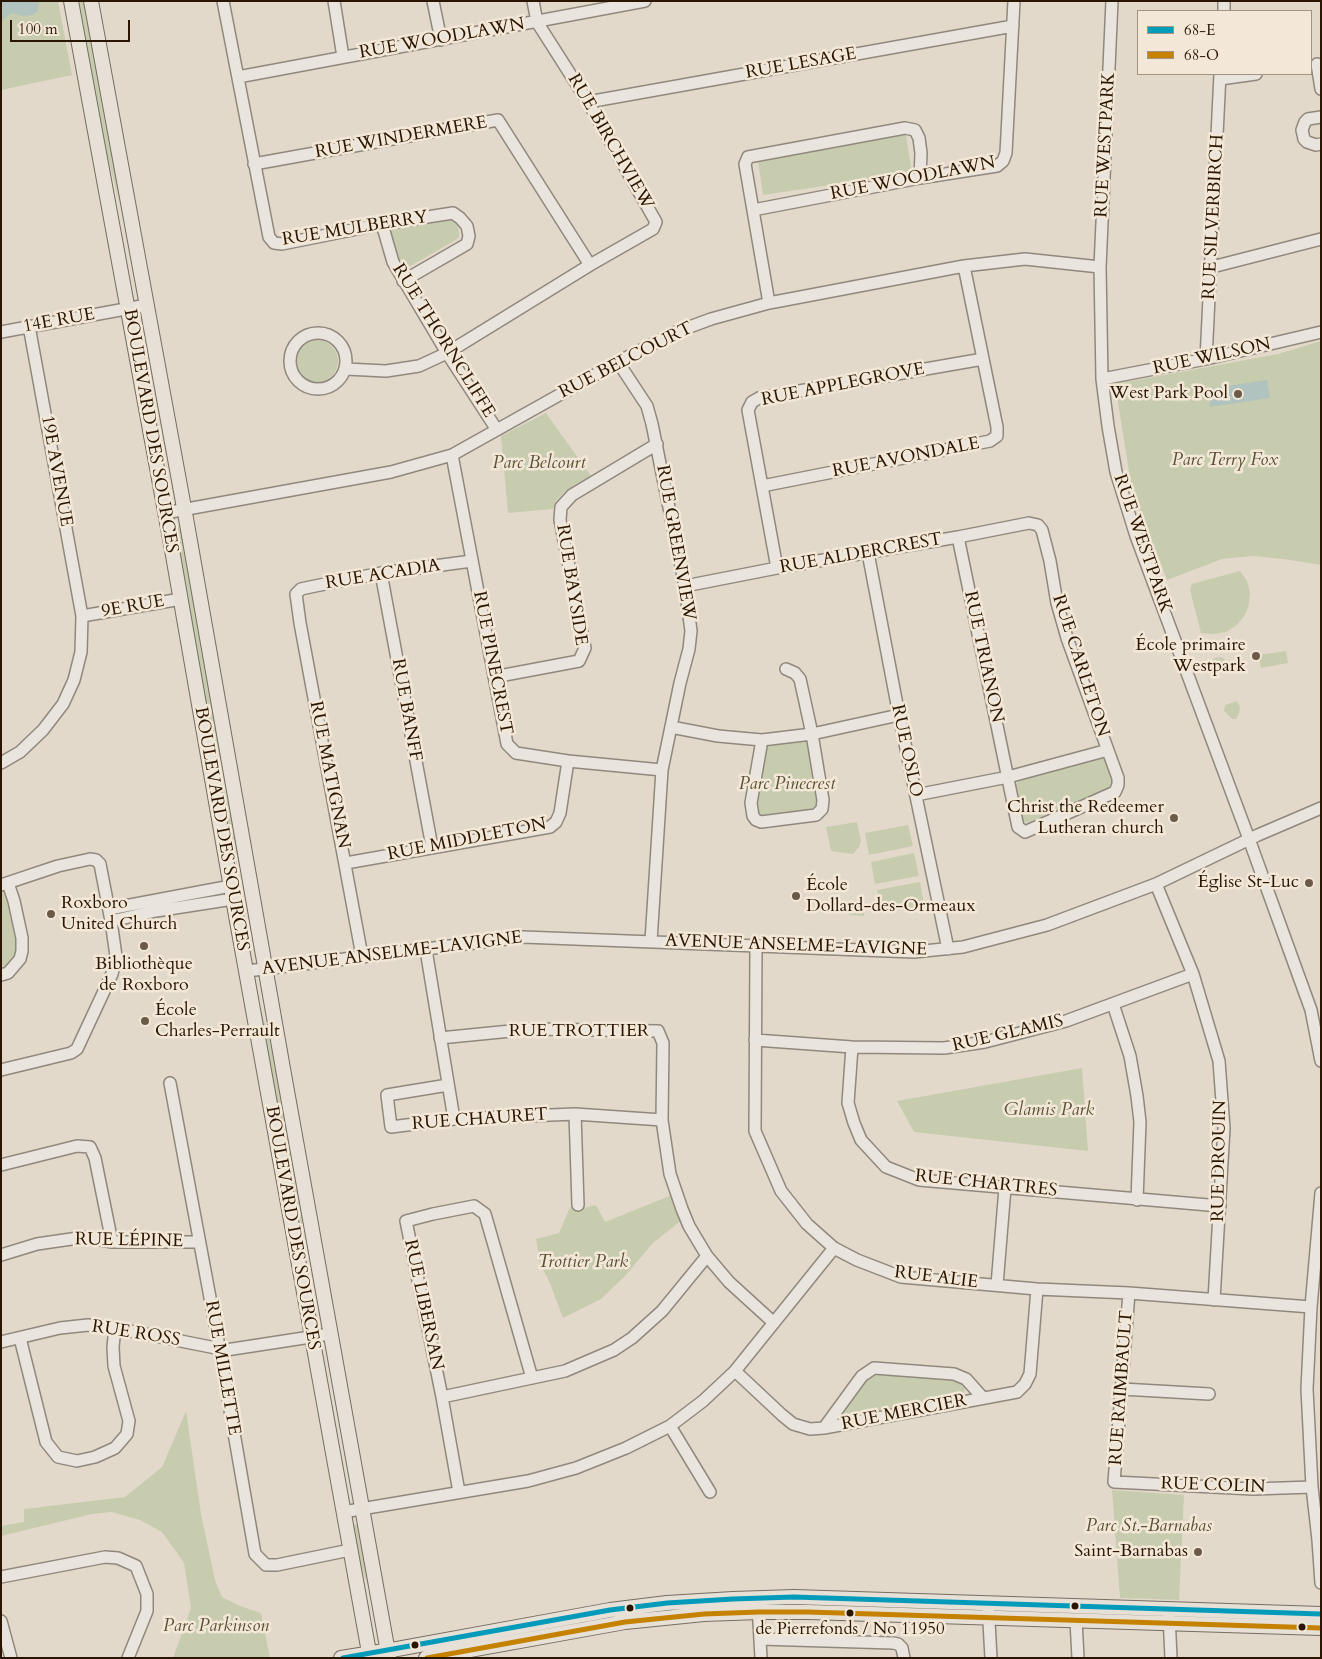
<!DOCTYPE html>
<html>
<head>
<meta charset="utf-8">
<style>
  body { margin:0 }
  #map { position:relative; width:1322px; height:1659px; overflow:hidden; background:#e3d9cb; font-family:Cardo,serif }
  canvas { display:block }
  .frame { position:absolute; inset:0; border:2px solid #291500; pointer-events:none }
  .legend { position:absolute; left:1137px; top:10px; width:175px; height:65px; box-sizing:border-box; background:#f3e8d7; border:1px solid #a29481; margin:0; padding:6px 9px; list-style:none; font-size:15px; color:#291500 }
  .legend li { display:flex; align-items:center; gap:10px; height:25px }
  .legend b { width:25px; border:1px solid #a29481 }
  .scale { position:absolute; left:10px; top:20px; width:120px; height:22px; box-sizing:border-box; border:2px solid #291500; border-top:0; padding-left:6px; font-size:15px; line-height:18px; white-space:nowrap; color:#291500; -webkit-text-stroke:4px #f3e8d7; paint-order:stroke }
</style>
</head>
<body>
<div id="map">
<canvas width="1322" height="1659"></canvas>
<div class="frame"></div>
<ul class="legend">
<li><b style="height:6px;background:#049ab9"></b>68-E</li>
<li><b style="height:6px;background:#c48200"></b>68-O</li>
</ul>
<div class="scale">100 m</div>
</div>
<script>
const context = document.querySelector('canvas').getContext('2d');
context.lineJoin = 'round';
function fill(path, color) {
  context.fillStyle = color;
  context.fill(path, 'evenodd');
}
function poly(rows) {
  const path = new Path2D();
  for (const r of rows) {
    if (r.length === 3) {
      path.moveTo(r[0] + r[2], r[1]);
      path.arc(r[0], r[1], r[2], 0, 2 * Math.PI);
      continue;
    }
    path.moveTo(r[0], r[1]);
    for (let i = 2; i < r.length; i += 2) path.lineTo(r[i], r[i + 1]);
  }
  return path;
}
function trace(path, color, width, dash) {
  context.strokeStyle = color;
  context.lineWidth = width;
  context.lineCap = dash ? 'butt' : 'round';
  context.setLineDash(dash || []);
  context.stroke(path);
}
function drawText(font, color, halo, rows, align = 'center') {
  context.font = font + ' Cardo,serif';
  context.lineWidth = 5;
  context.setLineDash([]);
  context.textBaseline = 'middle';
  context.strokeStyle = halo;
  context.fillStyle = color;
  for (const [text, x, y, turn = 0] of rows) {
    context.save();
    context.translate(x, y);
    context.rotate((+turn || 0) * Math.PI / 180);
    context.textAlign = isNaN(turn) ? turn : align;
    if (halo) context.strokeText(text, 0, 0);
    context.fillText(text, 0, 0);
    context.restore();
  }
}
const green = poly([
  [1,1,58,1,72,75,1,90],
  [79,1,84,1,122,204,120,204,106,152],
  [906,135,912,173,763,195,758,161],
  [450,218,456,222,459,230,459,237,454,241,407,268,401,267,398,265,390,232,392,229,396,227],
  [317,361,21],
  [1321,341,1321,565,1283,559,1253,556,1222,559,1167,580,1132,490,1115,384,1278,354],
  [546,413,591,476,564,492,556,501,553,509,508,513,501,436],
  [180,525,188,569,221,757,215,753,175,526],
  [1240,571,1247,581,1250,592,1249,604,1245,615,1237,625,1226,632,1214,634,1201,633,1190,590,1192,584],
  [1286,651,1288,663,1261,668,1259,655],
  [1221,657,1225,659,1224,661,1219,665,1218,674,1213,676,1209,667,1210,662,1215,658],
  [1237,701,1240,707,1239,714,1236,719,1232,719,1224,711,1225,705],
  [808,738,819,806,814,811,761,818,757,812,756,802,763,747],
  [1097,758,1103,758,1107,761,1113,780,1112,786,1108,789,1027,823,1024,822,1020,818,1015,788,1018,781],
  [222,785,228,800,239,858,237,858,225,814,220,786],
  [857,822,861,841,859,847,853,854,831,851,826,827],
  [908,825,913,846,869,855,865,833],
  [914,853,919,876,875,884,871,862],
  [920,882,924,905,881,913,877,890],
  [8,883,19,953,1,977,1,885],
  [850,901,864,902,864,916,849,915],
  [261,1010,270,1040,303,1224,301,1224,286,1159,260,1011],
  [1082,1068,1088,1151,914,1132,897,1101],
  [672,1195,682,1220,653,1243,625,1276,601,1299,563,1318,549,1281,540,1264,536,1239,559,1233,570,1207,581,1209,596,1205,605,1222],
  [877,1375,953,1378,963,1382,965,1389,964,1393,957,1397,850,1417,845,1416,843,1412,844,1408,865,1381],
  [186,1411,201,1514,215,1580,222,1597,240,1606,261,1613,270,1658,173,1658,191,1608,184,1563,162,1532,140,1520,112,1512,92,1514,1,1536,1,1526,24,1522,24,1509,125,1497,162,1467],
  [1112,1490,1184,1495,1179,1600,1120,1598],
  [358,1524,370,1592,359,1559,353,1525]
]);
const water = poly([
  [1,1,39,1,39,3,38,11,32,15,23,16,13,13,7,16,1,22],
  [1267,380,1270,398,1210,407,1207,389]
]);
const minor = poly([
  [223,1,269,237,274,243,282,244,382,224,453,213,460,218,467,226,469,236,467,244,403,281],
  [334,1,343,57],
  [433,1,441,40],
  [1112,1,1100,267,1102,379,1108,426,1116,472,1136,536,1249,839,1311,1010,1321,1061],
  [1224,11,1224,1],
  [1317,64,1321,89],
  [238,77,645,1],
  [1220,79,1256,74],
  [588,102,1013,26],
  [1321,117,1308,119,1305,122,1302,130,1304,139,1307,142,1316,145,1321,144],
  [254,164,498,120,590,265],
  [753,210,920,178,997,166,1003,161,1006,153,1014,1],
  [382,224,393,262,447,353,497,430],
  [1212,267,1321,239],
  [769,303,745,164,748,157,905,128,915,130,919,138,921,153,920,178],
  [1,332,147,305],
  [318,361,28],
  [1206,359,1220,74],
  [618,362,647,406,652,424,685,586,691,631,689,649,680,683,662,770,651,941],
  [346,369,386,371,419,366,447,353,590,265,653,229,656,222,588,102,537,22,533,1],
  [1102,379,1206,359,1321,332],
  [452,455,507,744,516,753,568,761,662,770],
  [762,486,990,441,997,436,997,427,964,266],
  [165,513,391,472,452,455,618,362,676,332,711,319,769,303,964,266,1025,259,1100,267],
  [868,553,899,715,948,949],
  [777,568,748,410,752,402,759,398,983,359],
  [381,573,432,847],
  [685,586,777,568,958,537,1029,523,1038,525,1042,530,1050,561,1057,603,1067,638,1118,778,1118,785,1115,792,1025,832,1018,827,958,537],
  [82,616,181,599],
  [494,677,579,661,585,648,560,520,561,507,572,495,657,444],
  [671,727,718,736,762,740,812,734,899,715],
  [762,740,751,803,753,816,756,820,761,822,816,815,822,809,823,800,812,734,800,679,795,673,786,669],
  [1,763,20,752,43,730,63,704,74,680,81,652,82,616,29,326],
  [916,795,1008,777,1108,750],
  [346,863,550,827,556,822,560,813,568,761],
  [1156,884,1193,974,1219,1061,1224,1128,1214,1300],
  [1,885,58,866,90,859,96,860,100,864,111,921,116,956,112,974,77,1049,71,1053,1,1070],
  [109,909,231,886],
  [111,921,156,911,233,899],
  [756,946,755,1131,781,1191,807,1224,834,1248,857,1260,901,1277,1037,1289,1129,1293,1311,1307],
  [426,950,454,1119],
  [362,956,300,623,296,594,301,589,315,586,381,573,472,561],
  [247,971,523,937,914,952,963,947,1047,925,1156,884,1258,835,1321,808],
  [1,975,8,973,20,959,22,951,22,938,14,901,8,883],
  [1113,1004,1130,1056,1137,1096,1140,1122,1137,1200],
  [440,1038,531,1029,658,1031,663,1043,662,1120,670,1174,682,1209,689,1226,707,1256,729,1282,774,1323],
  [755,1040,852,1047,944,1048,985,1042,1066,1021,1193,974],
  [852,1047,848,1103,854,1123,861,1140,886,1167,919,1180,1220,1206],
  [170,1083,217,1335,255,1554,266,1565,277,1565,350,1550],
  [448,1085,387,1095,391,1127,454,1119,575,1114,662,1120],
  [575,1114,578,1205],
  [1,1165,77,1146,90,1147,95,1158,112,1242],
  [1321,1193,1311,1307,1307,1389,1312,1487,1318,1540,1321,1583],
  [1,1255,37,1244,85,1237,112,1242,199,1242],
  [997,1285,1005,1188],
  [1129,1293,1114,1482,1253,1489,1312,1487],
  [20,1338,46,1442,58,1457,77,1461,95,1457,115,1448,127,1434,129,1421,114,1366,113,1347,115,1328],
  [1,1342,60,1328,88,1325,115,1328,226,1350,330,1334],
  [735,1371,782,1415,793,1424,810,1429,824,1428,1017,1392,1025,1384,1030,1374,1037,1289],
  [1122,1389,1209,1394],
  [442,1397,565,1371,614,1350,632,1338,662,1311,707,1256],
  [670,1426,710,1492],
  [824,1428,862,1376,874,1368,954,1374,966,1379,983,1398],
  [459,1492,442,1397,406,1221,433,1214,474,1206,485,1214,532,1378],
  [343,1512,528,1481,576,1468,626,1448,670,1426,703,1401,735,1371,834,1248],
  [1,1577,105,1557,118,1558,136,1566,147,1594,147,1611,128,1658],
  [988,1604,991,1658],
  [758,1605,761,1658],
  [1169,1615,1171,1658],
  [1076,1620,1078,1658],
  [1,1621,11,1658],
  [760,1639,893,1643,898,1644,902,1648,904,1658]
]);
const major = poly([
  [71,1,171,544,233,899,370,1658],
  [91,1,187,524,285,1080,389,1658],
  [341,1658,397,1649,610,1610,667,1603,733,1599,794,1597,1321,1614],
  [426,1658,625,1622,704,1614,759,1612,808,1612,1321,1628]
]);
const bus1 = poly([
  [343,1658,610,1610,667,1603,733,1599,794,1597,1321,1614]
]);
const bus2 = poly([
  [427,1658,625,1622,704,1614,759,1612,808,1612,1321,1628]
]);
const markers = [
  [1238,394,5,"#6a5a47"],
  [1256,656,5,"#6a5a47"],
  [1174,818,5,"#6a5a47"],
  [1309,883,5,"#6a5a47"],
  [796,896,5,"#6a5a47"],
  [51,914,5,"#6a5a47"],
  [144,946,5,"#6a5a47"],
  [145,1021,5,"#6a5a47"],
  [1198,1552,5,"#6a5a47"],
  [1075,1606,4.5,"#291500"],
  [630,1608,4.5,"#291500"],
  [850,1613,4.5,"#291500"],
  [1302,1627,4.5,"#291500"],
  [415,1645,4.5,"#291500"]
];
const busNames = [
  ["de Pierrefonds / No 11950",850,1630]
];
const streetNames = [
  ["RUE WOODLAWN",442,39,-10],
  ["RUE LESAGE",801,64,-10],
  ["RUE WINDERMERE",401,138,-10],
  ["RUE BIRCHVIEW",610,142,60],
  ["RUE WESTPARK",1106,145,-87],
  ["RUE WOODLAWN",913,179,-11],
  ["RUE SILVERBIRCH",1214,217,-87],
  ["RUE MULBERRY",355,229,-9],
  ["14E RUE",59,321,-10],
  ["RUE THORNCLIFFE",443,341,58],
  ["RUE WILSON",1212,357,-12],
  ["RUE BELCOURT",626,361,-27],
  ["RUE APPLEGROVE",843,385,-11],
  ["BOULEVARD DES SOURCES",150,431,80],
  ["RUE AVONDALE",906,458,-11],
  ["19E AVENUE",56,471,80],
  ["RUE GREENVIEW",675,543,80],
  ["RUE WESTPARK",1142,544,71],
  ["RUE ALDERCREST",861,554,-10],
  ["RUE ACADIA",383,575,-9],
  ["RUE BAYSIDE",571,585,81],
  ["9E RUE",133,607,-10],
  ["RUE TRIANON",983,657,78],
  ["RUE PINECREST",492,663,79],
  ["RUE CARLETON",1080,666,72],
  ["RUE BANFF",406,710,80],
  ["RUE OSLO",906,751,78],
  ["RUE MATIGNAN",329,775,79],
  ["BOULEVARD DES SOURCES",221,829,80],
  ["RUE MIDDLETON",467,840,-11],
  ["AVENUE ANSELME-LAVIGNE",796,946,2],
  ["AVENUE ANSELME-LAVIGNE",392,954,-7],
  ["RUE TROTTIER",579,1032],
  ["RUE GLAMIS",1008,1034,-13],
  ["RUE CHAURET",480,1120,-4],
  ["RUE DROUIN",1220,1161,-89],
  ["RUE CHARTRES",986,1184,6],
  ["BOULEVARD DES SOURCES",292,1228,80],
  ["RUE LÉPINE",129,1241,1],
  ["RUE ALIE",936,1278,7],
  ["RUE LIBERSAN",423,1305,78],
  ["RUE ROSS",136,1334,9],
  ["RUE MILLETTE",222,1368,80],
  ["RUE RAIMBAULT",1122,1388,-86],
  ["RUE MERCIER",904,1413,-11],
  ["RUE COLIN",1213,1486,2]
];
const poiNames = [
  ["West Park Pool",1228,394],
  ["École primaire",1246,646],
  ["Westpark",1246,667],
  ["Christ the Redeemer",1164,808],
  ["Lutheran church",1164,829],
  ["Église St-Luc",1299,883],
  ["École",806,886,"left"],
  ["Dollard-des-Ormeaux",806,907,"left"],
  ["Roxboro",61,904,"left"],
  ["United Church",61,925,"left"],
  ["Bibliothèque",144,965,"center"],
  ["de Roxboro",144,986,"center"],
  ["École",155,1011,"left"],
  ["Charles-Perrault",155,1032,"left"],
  ["Saint-Barnabas",1188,1552]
];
const parkNames = [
  ["Parc Terry Fox",1225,461],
  ["Parc Belcourt",539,464],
  ["Parc Pinecrest",787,785],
  ["Glamis Park",1049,1111],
  ["Trottier Park",583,1263],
  ["Parc St.-Barnabas",1149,1527],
  ["Parc Parkinson",216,1627]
];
fill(green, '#c8ccaf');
fill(water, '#b0c3be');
trace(minor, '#90887d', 14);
trace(major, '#766d62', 16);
trace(minor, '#e9e4dd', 11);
trace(major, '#e6e0d7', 14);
trace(bus1, '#049ab9', 5);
trace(bus2, '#c48200', 5);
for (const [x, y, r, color] of markers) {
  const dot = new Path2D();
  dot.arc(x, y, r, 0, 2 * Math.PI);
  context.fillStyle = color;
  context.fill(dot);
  trace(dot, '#f3e8d7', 2);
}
drawText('17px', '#291500', '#f3e8d7', busNames);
drawText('18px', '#291500', '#f3e8d7', streetNames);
drawText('18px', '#291500', '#f3e8d7', poiNames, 'right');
drawText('italic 18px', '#595135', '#f3e8d7', parkNames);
</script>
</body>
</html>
